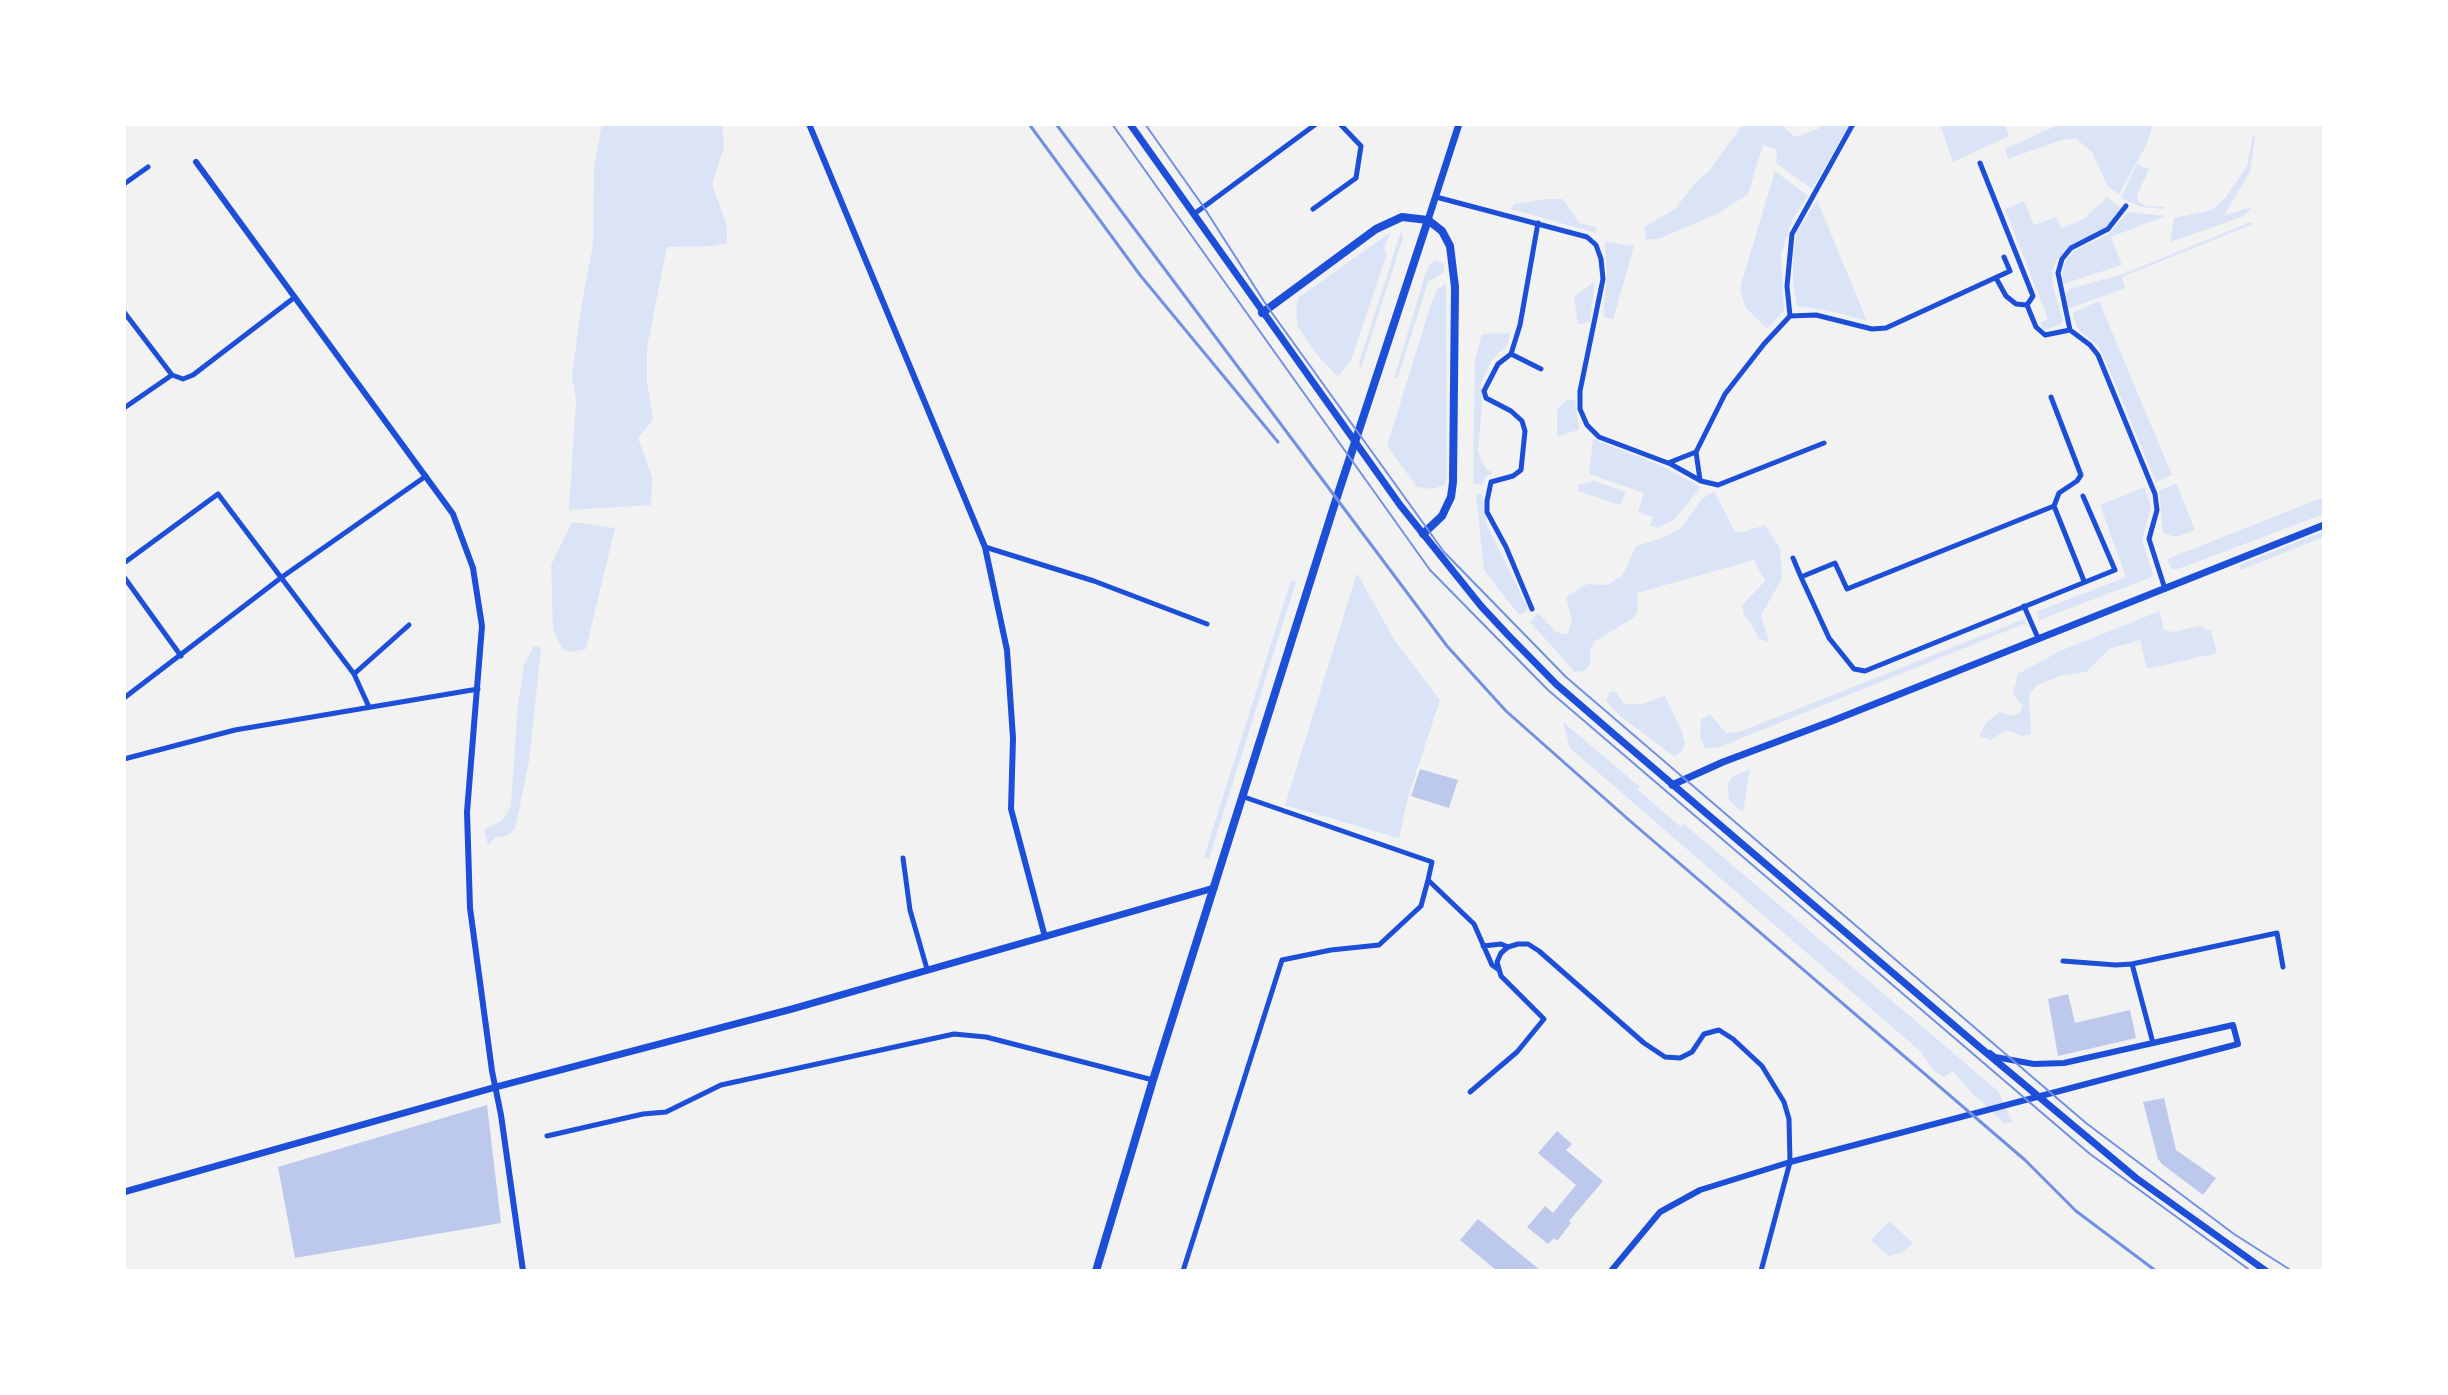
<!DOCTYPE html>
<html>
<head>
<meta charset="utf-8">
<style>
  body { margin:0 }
  #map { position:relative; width:2448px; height:1395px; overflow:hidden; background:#f2f2f2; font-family:"PT Sans",sans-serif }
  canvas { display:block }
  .frame { position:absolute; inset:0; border:126px solid #fff; pointer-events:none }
</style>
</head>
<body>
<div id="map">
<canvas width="2448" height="1395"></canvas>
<div class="frame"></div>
</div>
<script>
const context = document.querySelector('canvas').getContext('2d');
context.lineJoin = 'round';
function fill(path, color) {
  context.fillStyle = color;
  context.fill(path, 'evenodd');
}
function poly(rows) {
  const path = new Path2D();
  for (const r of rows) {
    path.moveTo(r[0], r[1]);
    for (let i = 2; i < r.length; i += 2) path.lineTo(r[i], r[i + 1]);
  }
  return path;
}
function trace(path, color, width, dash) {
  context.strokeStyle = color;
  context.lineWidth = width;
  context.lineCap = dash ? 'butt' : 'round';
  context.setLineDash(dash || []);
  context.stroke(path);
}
const green = poly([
  [602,124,722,124,724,147,712,184,727,226,727,243,714,246,667,247,647,348,647,382,653,419,638,438,652,477,651,505,569,510,576,400,572,376,581,308,593,245,594,167],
  [1743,124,1785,124,1785,129,1796,137,1820,128,1820,124,1850,124,1812,189,1776,163,1777,150,1763,145,1748,194,1717,214,1661,238,1646,240,1644,227,1675,209,1696,182,1709,171],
  [1940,124,2005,124,2009,136,1953,162],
  [2060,124,2152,124,2152,127,2145,148,2119,194,2108,187,2092,152,2075,138,2058,141,2008,159,2005,149],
  [2253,134,2255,136,2250,172,2224,215,2253,207,2242,217,2170,242,2174,218,2212,210,2226,197,2247,166],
  [2137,164,2149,169,2137,196,2138,202,2146,206,2164,207,2164,209,2142,207,2121,198],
  [1775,171,1808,196,1793,218,1781,254,1784,311,1767,329,1745,307,1740,288],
  [2107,197,2121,208,2112,222,2100,231,2072,244,2057,259,2052,271,2053,286,2063,321,2060,325,2043,330,2040,323,2048,319,2005,209,2024,201,2034,225,2056,217,2062,228,2084,219],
  [1545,199,1563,199,1579,223,1597,227,1596,233,1511,209,1514,204],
  [1817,200,1867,321,1834,312,1797,306,1793,283,1793,256,1797,232],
  [2128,212,2165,216,2111,237,2122,265,2063,284,2062,271,2067,259,2078,248,2108,235],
  [2251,222,2253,224,2122,277,2125,288,2068,309,2065,296,2066,292,2072,288,2123,274],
  [1401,231,1403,238,1361,368,1359,363],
  [1391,232,1384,248,1387,254,1351,360,1338,377,1318,356,1298,327,1296,312,1298,298],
  [1605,241,1634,246,1613,320,1603,316,1607,276],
  [1436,261,1443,263,1445,268,1443,273,1428,282,1398,377,1394,379,1424,278,1429,265],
  [1595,281,1590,321,1578,325,1574,297],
  [1446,283,1447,478,1445,485,1432,489,1417,487,1387,446,1430,307,1437,290],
  [2099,301,2172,475,2156,482,2104,357,2099,347,2078,329,2073,316,2074,312],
  [1510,333,1508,344,1492,360,1481,383,1482,402,1478,452,1486,469,1493,473,1486,476,1482,485,1473,484,1475,359,1482,334],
  [1567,400,1575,400,1579,430,1557,436,1557,409],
  [1593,439,1660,465,1701,487,1674,520,1657,528,1650,526,1653,517,1638,512,1644,493,1589,474],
  [1594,481,1626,492,1620,505,1578,491,1579,484],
  [2176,483,2195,530,2176,537,2163,533,2159,491],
  [2145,487,2151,507,2142,540,2153,574,2152,577,2039,620,2036,612,2126,577,2100,505],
  [1714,491,1735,532,1743,532,1765,525,1780,548,1782,579,1761,615,1769,642,1759,639,1750,622,1744,616,1742,605,1765,581,1754,560,1637,593,1638,611,1633,618,1594,642,1590,650,1590,664,1585,671,1575,672,1530,622,1538,613,1556,632,1567,635,1572,620,1566,597,1587,584,1607,585,1622,576,1636,546,1665,537,1680,529,1702,499],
  [1476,494,1482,494,1487,525,1528,608,1526,612,1519,615,1484,570],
  [2324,497,2324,514,2178,569,2171,569,2167,559],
  [572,522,615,528,586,649,570,652,563,650,553,631,551,565],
  [2324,531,2324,537,2241,570,2239,565],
  [1357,573,1395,641,1440,700,1408,797,1399,838,1285,805],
  [1291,580,1296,582,1209,859,1204,857],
  [2160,611,2164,630,2171,632,2201,626,2205,630,2211,630,2217,653,2147,669,2140,640,2109,649,2086,672,2061,676,2037,685,2029,695,2031,734,2022,736,2006,730,1991,740,1979,736,1987,722,2000,712,2011,716,2020,713,2023,706,2013,694,2018,674,2060,651],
  [2024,619,2026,623,1720,747,1705,749,1700,737,1701,719,1710,714,1726,733,1739,732],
  [534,646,541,648,529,762,515,829,507,836,496,837,488,845,484,829,502,821,511,806,517,713,524,664],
  [1610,691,1616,692,1624,704,1642,704,1665,696,1682,732,1685,743,1682,751,1675,757,1619,715,1606,701],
  [1563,722,1640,787,1638,790,1681,827,1684,824,1998,1091,2012,1121,2010,1123,2004,1123,1972,1093,1953,1071,1944,1077,1934,1071,1920,1051,1570,748],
  [1750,769,1743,813,1729,800,1728,784,1733,776],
  [1889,1221,1913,1243,1904,1252,1888,1256,1871,1240]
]);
const building = poly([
  [1420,769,1458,780,1449,808,1411,796],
  [2068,994,2075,1023,2130,1010,2136,1038,2058,1056,2048,999],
  [2164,1098,2176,1150,2216,1178,2203,1195,2162,1164,2158,1159,2143,1102],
  [487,1105,501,1223,295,1258,278,1167],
  [1557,1131,1572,1144,1566,1150,1603,1181,1569,1221,1571,1223,1557,1241,1554,1238,1548,1244,1527,1227,1545,1206,1553,1213,1576,1185,1538,1153],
  [1478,1219,1541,1271,1497,1271,1460,1240]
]);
const minor = poly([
  [1980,163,2033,296,2027,305,2036,327,2045,335,2070,330,2090,345,2098,355,2155,494,2157,510,2149,539,2165,589],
  [124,184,148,167],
  [1436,197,1587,237,1596,245,1601,259,1603,279,1580,391,1580,409,1587,425,1599,437,1668,463,1696,452,1725,394,1764,344,1790,316,1816,315,1872,329,1886,328,2010,271,2004,257],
  [1313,209,1356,178,1361,146,1340,124],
  [1194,214,1316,124],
  [1996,278,2006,296,2016,304,2027,305],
  [124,312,172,375,183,379,193,375,295,297],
  [1790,316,1787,286,1792,234,1853,124],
  [2070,330,2058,273,2062,259,2071,248,2108,229,2126,206],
  [1511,354,1541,369],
  [2051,397,2081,475,2077,481,2059,493,2054,506],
  [124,408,172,375],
  [1696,452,1700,480],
  [1669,463,1701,481,1718,485,1824,443],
  [2083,496,2115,570,1865,671,1854,669,1829,638,1801,577,1835,563,1847,589,2054,506,2084,581],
  [985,547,1094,581,1207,624],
  [1793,558,1801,577],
  [124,563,218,494,354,674,369,707],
  [124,577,181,656],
  [2024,606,2038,638],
  [1532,609,1506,547,1487,512,1487,501,1491,482,1513,476,1521,470,1525,431,1522,421,1511,411,1486,398,1484,391,1498,364,1511,354,1520,325,1538,223],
  [354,674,409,625],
  [124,698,282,577,426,476],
  [124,759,235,730,478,689],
  [1244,797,1432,862,1428,880,1474,924,1492,965,1499,970],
  [903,858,910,910,927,969],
  [1483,946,1501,944,1508,947],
  [2063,961,2116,965,2132,964,2277,933,2283,967],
  [2132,964,2153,1043],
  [1470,1092,1517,1052,1544,1019,1501,976,1497,962,1501,953,1508,947,1518,944,1528,944,1539,951,1644,1043,1665,1057,1680,1058,1692,1052,1704,1034,1719,1030,1733,1039,1762,1066,1784,1102,1789,1119,1790,1162,1761,1271],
  [547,1136,643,1114,666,1112,721,1085,954,1034,986,1037,1153,1080],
  [1183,1271,1282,960,1331,950,1379,945,1421,906,1428,880]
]);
const tertiary = poly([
  [809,124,985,547,1007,650,1013,738,1011,809,1045,937],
  [196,162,453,514,473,568,482,626,467,812,470,908,492,1071,501,1115,523,1271],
  [1611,1271,1660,1212,1700,1190,1790,1162,2238,1044,2233,1025,2064,1063,2034,1064,1995,1057,1990,1053]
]);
const secondary = poly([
  [1672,785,1723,762,1832,721,2324,525],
  [124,1192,496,1087,792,1009,1214,888]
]);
const primary = poly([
  [1130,124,1400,505,1481,606,1508,635,1556,684,1616,736,1977,1045,2136,1178,2266,1271],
  [1428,220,1459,124]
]);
const trunk = poly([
  [1262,313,1376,229,1402,217,1428,220,1442,231,1450,246,1455,287,1453,482,1451,497,1442,516,1423,534],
  [1096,1271,1153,1080,1334,506,1428,220]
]);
const tram = poly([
  [1112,124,1430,570,1548,690,2090,1154,2251,1271],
  [1145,124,1203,206,1267,306,1444,552,1566,677,2086,1123,2234,1234,2292,1271]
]);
const rail = poly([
  [1029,124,1140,275,1278,442],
  [1056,124,1447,646,1506,711,1629,820,2025,1160,2076,1211,2156,1271]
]);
fill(green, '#dbe4f7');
fill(building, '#bdc9ec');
trace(minor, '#1d4ed8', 5);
trace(tertiary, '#1d4ed8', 6);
trace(secondary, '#1d4ed8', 7);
trace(primary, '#1d4ed8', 7);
trace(trunk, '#1d4ed8', 8);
trace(tram, '#7290e2', 2);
trace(rail, '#7290e2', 3);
</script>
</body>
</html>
